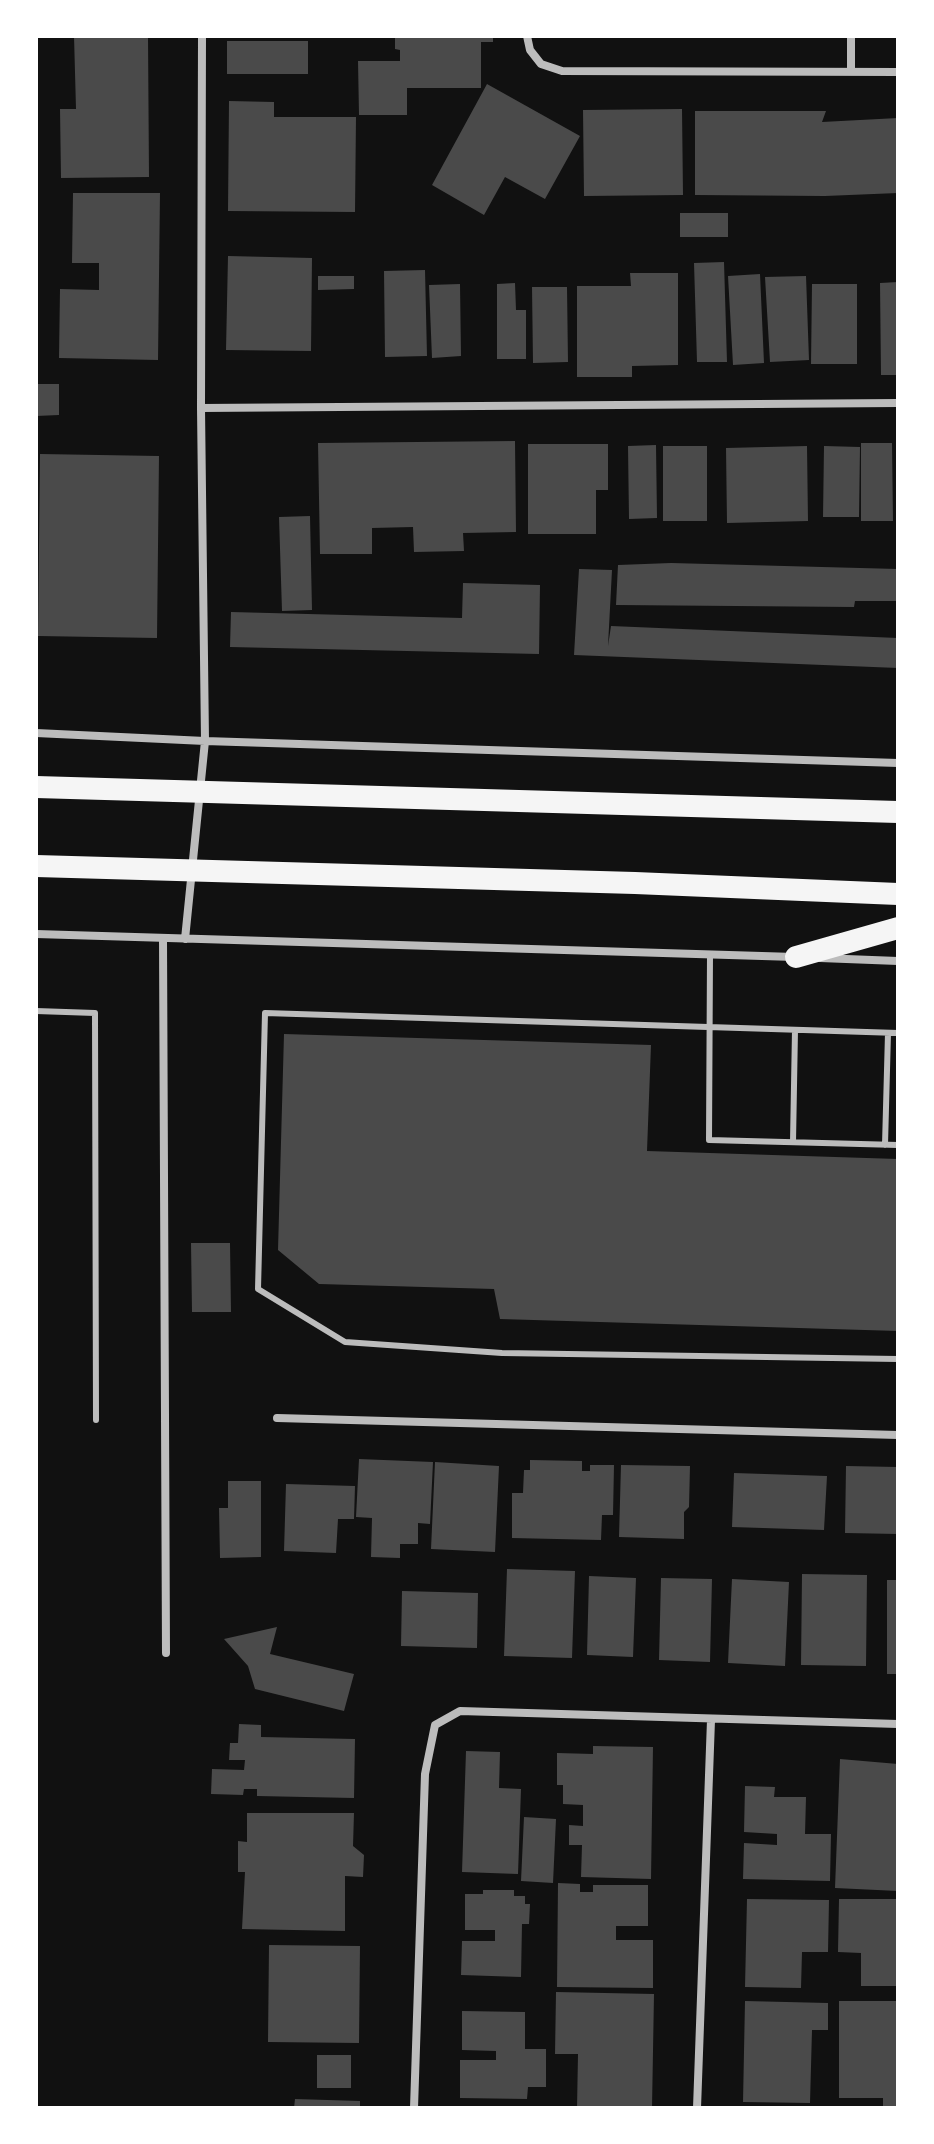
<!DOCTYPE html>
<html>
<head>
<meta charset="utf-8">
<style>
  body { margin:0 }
  #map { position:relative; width:934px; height:2144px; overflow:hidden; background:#111; font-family:Montserrat,sans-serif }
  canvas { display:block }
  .frame { position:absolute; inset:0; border:38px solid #fff; pointer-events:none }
</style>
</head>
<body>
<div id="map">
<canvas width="934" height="2144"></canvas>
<div class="frame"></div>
</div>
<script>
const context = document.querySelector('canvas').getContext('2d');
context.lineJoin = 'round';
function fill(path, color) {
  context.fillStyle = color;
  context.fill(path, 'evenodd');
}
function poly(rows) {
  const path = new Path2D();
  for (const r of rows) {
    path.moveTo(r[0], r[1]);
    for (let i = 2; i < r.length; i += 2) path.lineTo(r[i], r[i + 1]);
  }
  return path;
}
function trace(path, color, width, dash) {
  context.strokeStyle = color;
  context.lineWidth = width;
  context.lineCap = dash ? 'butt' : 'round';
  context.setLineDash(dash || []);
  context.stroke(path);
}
const building = poly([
  [74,36,148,36,149,177,61,178,60,109,76,109],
  [395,36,493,36,493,42,481,42,481,88,407,88,407,115,359,115,358,61,400,61,400,50,395,49],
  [227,41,308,41,308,74,227,74],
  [487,84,580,136,545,199,505,177,484,215,432,185],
  [229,101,274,102,274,117,356,117,355,212,228,211],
  [682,109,683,195,584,196,583,110],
  [695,111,826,111,822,122,898,118,898,193,825,196,695,195],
  [73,193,160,193,158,360,59,358,60,289,99,290,99,263,72,263],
  [680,213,728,213,728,237,680,237],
  [228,256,312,258,311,351,226,350],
  [724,262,727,362,697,362,694,263],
  [425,270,427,356,385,357,384,271],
  [630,273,678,273,678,365,632,366,632,377,577,377,577,286,631,286],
  [760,274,764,363,733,365,728,276],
  [318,276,354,276,354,289,318,290],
  [806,276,809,360,770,362,765,277],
  [898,282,898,375,881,375,880,283],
  [515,283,516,310,526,310,526,359,497,359,497,284],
  [460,284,461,356,432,358,429,285],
  [812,284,857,284,857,364,811,364],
  [532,287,567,287,568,362,533,363],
  [36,384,59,384,59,415,36,416],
  [515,441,516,532,463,533,464,551,414,552,413,527,372,528,372,554,320,554,318,443],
  [861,443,892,443,893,521,861,521],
  [528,444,608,444,608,490,596,490,596,534,528,534],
  [656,445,657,518,629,519,628,446],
  [663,446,707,446,707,521,663,521],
  [807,446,808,521,727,523,726,448],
  [824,446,860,447,859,517,823,517],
  [40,454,159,456,157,638,38,636],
  [310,516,312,610,282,611,279,517],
  [671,563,898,569,898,601,855,601,854,607,616,605,618,565],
  [579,569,612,570,608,646,611,626,898,638,898,668,574,655],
  [463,583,540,585,539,654,230,647,231,612,462,618],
  [284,1034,651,1045,647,1151,898,1159,898,1331,500,1319,494,1289,319,1284,278,1250],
  [191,1243,230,1243,231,1312,192,1312],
  [359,1459,433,1462,430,1524,418,1523,418,1544,400,1544,400,1558,371,1557,372,1518,356,1517],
  [530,1460,582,1461,582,1471,590,1471,590,1465,614,1465,613,1515,602,1515,601,1540,512,1538,512,1493,523,1493,524,1470,530,1470],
  [435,1462,499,1466,495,1552,431,1549],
  [621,1465,690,1466,689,1507,684,1512,684,1539,619,1537],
  [846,1466,898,1467,898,1534,845,1533],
  [734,1473,827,1476,824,1530,732,1527],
  [228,1481,261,1481,261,1557,220,1558,219,1508,228,1508],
  [286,1484,355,1486,354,1519,338,1519,336,1553,284,1551],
  [507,1569,575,1571,572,1658,504,1656],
  [802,1574,867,1575,866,1666,801,1665],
  [589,1576,636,1578,633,1657,587,1655],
  [661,1578,712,1579,710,1662,659,1660],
  [732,1579,789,1582,785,1666,728,1663],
  [887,1580,898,1580,898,1674,887,1674],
  [402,1591,478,1593,477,1648,401,1646],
  [277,1627,270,1654,354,1674,344,1711,255,1689,248,1666,224,1639],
  [239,1724,261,1725,261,1737,355,1739,354,1798,257,1796,257,1789,244,1789,243,1795,211,1794,212,1769,244,1770,245,1760,229,1760,230,1743,238,1743],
  [593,1746,653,1747,651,1879,581,1877,582,1845,569,1845,569,1825,583,1826,583,1805,563,1804,563,1785,557,1785,557,1753,593,1754],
  [466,1751,500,1752,499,1788,521,1789,518,1874,462,1872],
  [840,1759,898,1764,898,1891,835,1888],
  [745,1786,775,1787,774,1797,806,1797,805,1834,831,1834,830,1881,743,1879,744,1843,777,1845,777,1834,744,1832],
  [247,1813,354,1813,353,1846,364,1855,363,1877,345,1876,345,1931,242,1929,245,1872,238,1872,238,1841,247,1842],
  [524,1817,556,1819,553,1883,521,1881],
  [558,1883,580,1884,580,1892,593,1892,593,1885,648,1885,648,1926,616,1926,616,1940,653,1940,653,1988,557,1987],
  [483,1890,514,1890,514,1896,525,1896,525,1904,530,1904,529,1924,522,1924,521,1977,461,1975,462,1941,495,1941,495,1930,465,1930,465,1894,483,1894],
  [747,1899,829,1900,828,1952,802,1952,801,1988,745,1987],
  [839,1899,898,1899,898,1986,861,1986,861,1953,838,1952],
  [269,1945,360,1946,359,2043,268,2042],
  [556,1992,654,1994,652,2108,577,2108,578,2054,555,2054],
  [745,2001,828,2003,828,2030,812,2030,810,2103,743,2102],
  [839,2001,898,2001,898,2108,883,2108,883,2098,839,2098],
  [462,2011,525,2012,525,2049,546,2049,546,2087,528,2087,527,2099,460,2098,460,2060,496,2060,496,2051,462,2050],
  [317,2055,351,2055,351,2088,317,2088],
  [295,2099,360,2101,360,2108,294,2108]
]);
const service = poly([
  [710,955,709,1140,898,1145],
  [36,1011,95,1013,96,1420],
  [898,1033,265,1013,258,1289,345,1342,502,1353,898,1359],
  [793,1142,795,1030],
  [885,1145,888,1033]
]);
const minor = poly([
  [527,36,530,50,541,64,562,71,898,72],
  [851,72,851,36],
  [201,408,898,403],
  [36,733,205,741,898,763],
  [36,934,795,957],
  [163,938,166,1653],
  [185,939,205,741,201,408,202,36],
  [820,958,898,961],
  [277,1418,898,1435],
  [414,2108,425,1774,435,1725,460,1711,898,1724],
  [697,2108,711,1720]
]);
const trunk = poly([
  [36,787,898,812],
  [36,866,635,883,898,894],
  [796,957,898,928]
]);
fill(building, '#4a4a4a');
trace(service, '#bcbcbc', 6);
trace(minor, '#bcbcbc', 8);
trace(trunk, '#f5f5f5', 22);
</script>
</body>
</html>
